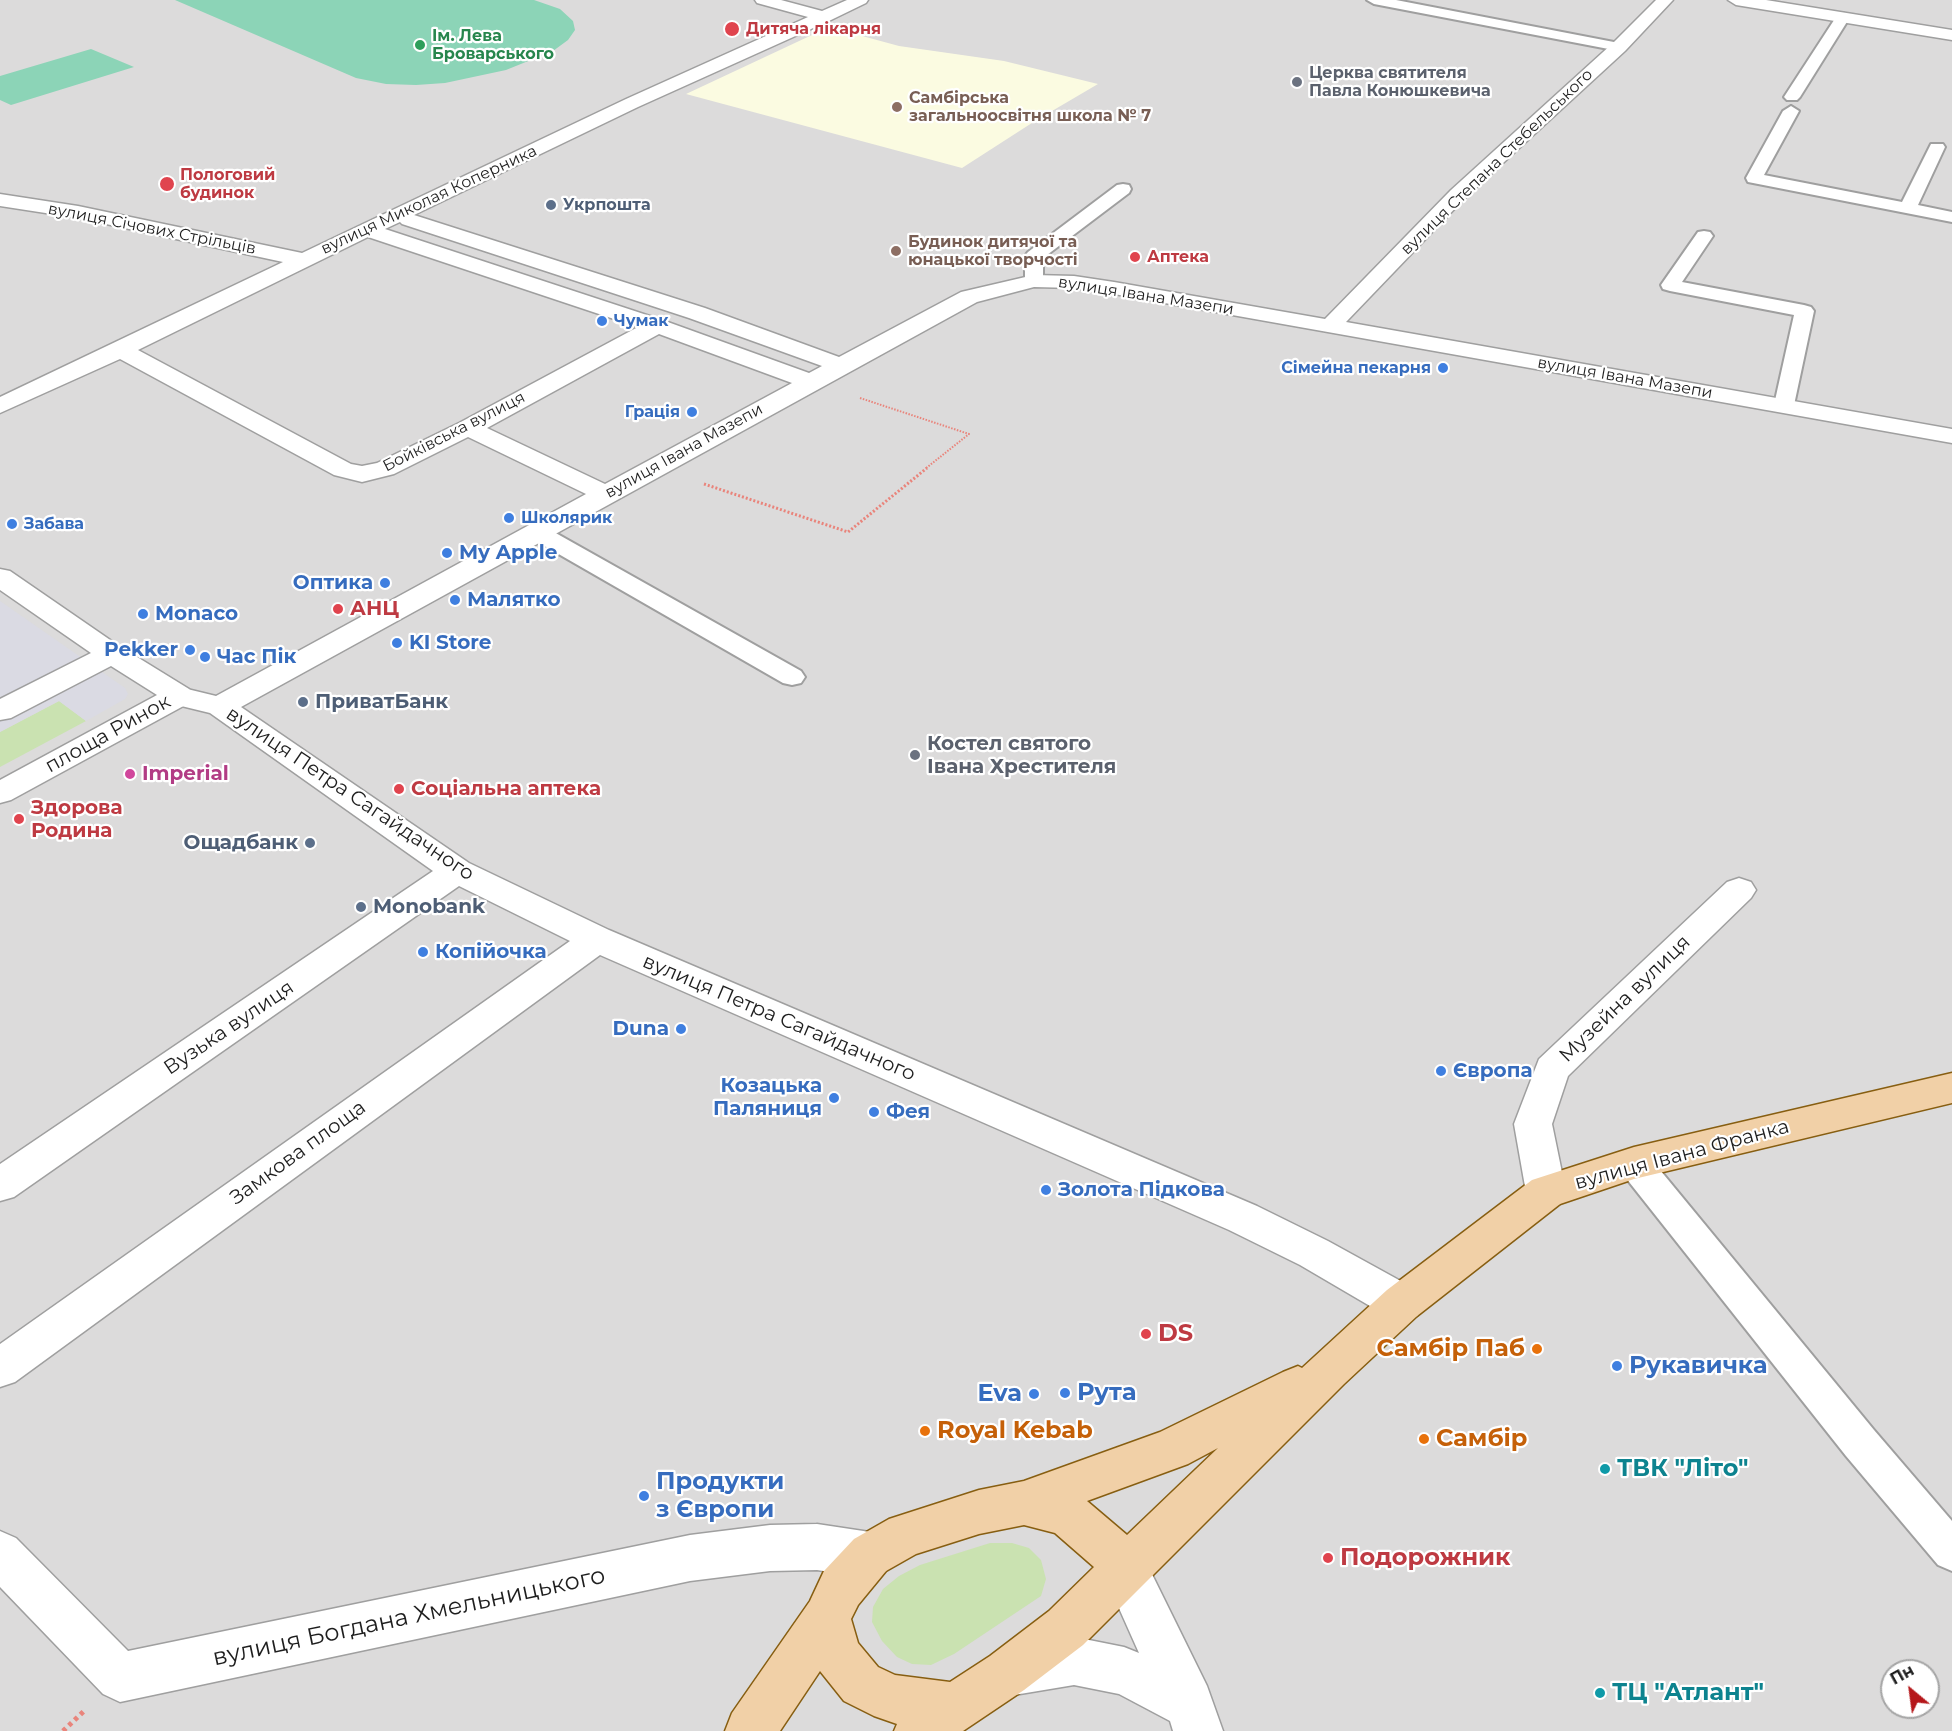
<!DOCTYPE html>
<html>
<head>
<meta charset="utf-8">
<style>
  body { margin:0 }
  #map { position:relative; width:1952px; height:1731px; overflow:hidden; background:#eeebe5; font-family:Montserrat,sans-serif }
  canvas { display:block }
  .north { position:absolute; left:1880px; top:1659px; width:60px; height:60px; box-sizing:border-box; background:#fff; border:2px solid #a5a5a5; border-radius:50%; rotate:331deg; font-size:16px; font-weight:700; line-height:24px; text-align:center; color:#1e1e1e }
  .north::after { content:''; display:block; margin:auto; width:21px; height:27px; background:#b5171a; clip-path:polygon(50% 0,100% 100%,50% 72%,0 100%) }
</style>
</head>
<body>
<div id="map">
<canvas width="1952" height="1731"></canvas>
<div class="north">Пн</div>
</div>
<script>
const context = document.querySelector('canvas').getContext('2d');
context.lineJoin = 'round';
function fill(path, color) {
  context.fillStyle = color;
  context.fill(path, 'evenodd');
}
function poly(rows) {
  const path = new Path2D();
  for (const r of rows) {
    path.moveTo(r[0], r[1]);
    for (let i = 2; i < r.length; i += 2) path.lineTo(r[i], r[i + 1]);
  }
  return path;
}
function trace(path, color, width, dash) {
  context.strokeStyle = color;
  context.lineWidth = width;
  context.lineCap = dash ? 'butt' : 'round';
  context.setLineDash(dash || []);
  context.stroke(path);
}
function drawText(font, color, halo, rows, align = 'center') {
  context.font = font + ' Montserrat,sans-serif';
  context.lineWidth = 4.5;
  context.setLineDash([]);
  context.textBaseline = 'middle';
  context.strokeStyle = halo;
  context.fillStyle = color;
  for (const [text, x, y, turn = 0] of rows) {
    context.save();
    context.translate(x, y);
    context.rotate((+turn || 0) * Math.PI / 180);
    context.textAlign = isNaN(turn) ? turn : align;
    if (halo) context.strokeText(text, 0, 0);
    context.fillText(text, 0, 0);
    context.restore();
  }
}
const residential = poly([
  [0,0,1952,0,1952,1731,0,1731],
  [1892,1671,1928,1671,1928,1707,1892,1707]
]);
const education = poly([
  [829,27,899,46,1004,61,1098,84,1035,121,962,168,686,94]
]);
const grass = poly([
  [59,701,86,721,0,767,0,732],
  [990,1543,1012,1543,1029,1548,1041,1560,1046,1579,1041,1596,954,1654,931,1665,912,1664,897,1657,882,1641,872,1622,873,1607,883,1589,899,1576,920,1565]
]);
const pitch = poly([
  [175,0,534,0,560,9,573,21,575,30,568,40,553,51,506,70,445,83,416,85,386,84,356,78],
  [91,49,134,67,11,105,0,100,0,76]
]);
const plaza = poly([
  [0,601,125,688,128,694,125,699,86,721,59,701,0,732]
]);
const pathFar2 = poly([
  [860,398,969,434,925,469]
]);
const pathFar1 = poly([
  [704,484,848,532,927,468]
]);
const path = poly([
  [63,1731,84,1711]
]);
const service = poly([
  [1367,0,1396,0,1619,43,1626,47,1619,51,1374,4,1367,0],
  [1843,13,1850,17,1800,97,1797,100,1787,100,1784,97,1838,14,1843,13],
  [1791,106,1799,111,1764,175,1902,202,1931,144,1943,144,1945,147,1918,205,1952,212,1952,222,1748,182,1746,178,1783,111,1791,106],
  [1123,184,1129,185,1131,189,1129,193,1043,258,1043,281,1041,285,1027,285,1025,281,1025,256,1028,252,1117,185,1123,184],
  [1704,231,1710,232,1713,236,1682,282,1804,305,1811,307,1814,311,1794,405,1791,409,1784,411,1777,409,1774,405,1794,315,1670,291,1663,289,1661,285,1698,232,1704,231],
  [537,525,545,527,801,671,805,677,801,683,792,685,783,683,529,537,526,532,529,527,537,525],
  [1634,1149,1646,1153,1874,1430,1952,1521,1952,1571,1938,1565,1846,1456,1622,1173,1617,1163,1622,1153,1634,1149]
]);
const pedestrian = poly([
  [0,569,10,571,116,644,189,689,194,696,189,703,11,800,0,803,0,780,157,695,111,666,11,718,0,720,0,699,91,653,0,590,0,569]
]);
const minor = poly([
  [755,0,781,0,822,11,847,0,868,0,866,3,831,20,638,107,414,215,705,308,839,357,961,292,1034,275,1074,276,1114,282,1325,319,1451,190,1613,43,1656,0,1673,0,1625,51,1465,198,1346,322,1952,429,1952,443,1114,294,1074,288,1034,287,977,302,241,707,469,863,609,930,1257,1206,1328,1241,1417,1290,1423,1303,1417,1316,1402,1321,1387,1316,1300,1265,1229,1230,600,955,15,1382,0,1387,0,1344,570,941,459,886,14,1197,0,1201,0,1164,433,871,210,713,169,703,164,696,169,689,179,687,216,696,586,494,468,437,394,474,362,482,334,475,120,359,0,413,0,397,283,262,78,218,0,206,0,194,78,206,302,253,626,99,808,17,757,3,755,0],
  [400,222,402,224,689,318,822,366,809,373,665,321,385,229,400,222],
  [368,237,638,327,459,423,377,463,362,466,351,464,138,350,368,237],
  [659,334,792,383,605,484,487,428,659,334],
  [1728,0,1766,0,1952,30,1952,40,1736,5,1728,0],
  [1739,878,1751,882,1756,890,1751,898,1568,1076,1552,1124,1566,1192,1560,1204,1546,1208,1532,1204,1526,1192,1514,1124,1539,1059,1727,882,1739,878],
  [817,1524,870,1532,886,1539,893,1555,886,1571,870,1578,817,1570,770,1571,690,1581,120,1702,103,1694,0,1587,0,1531,16,1538,128,1651,690,1535,770,1525,817,1524]
]);
const tertiary = poly([
  [1125,1547,1142,1554,1207,1686,1223,1731,1173,1731,1170,1721,1119,1694,1074,1685,1014,1695,997,1688,990,1671,997,1654,1014,1647,1074,1637,1124,1647,1139,1653,1102,1570,1108,1554,1125,1547]
]);
const primary = poly([
  [1952,1073,1952,1103,1634,1179,1560,1204,1417,1316,1344,1384,1083,1645,1024,1690,963,1731,894,1731,897,1724,874,1716,844,1701,820,1671,780,1731,725,1731,732,1713,810,1601,824,1571,854,1539,889,1519,979,1490,1024,1481,1160,1432,1283,1372,1298,1366,1302,1368,1387,1290,1532,1180,1634,1147,1952,1073],
  [1218,1448,1127,1535,1087,1501,1188,1464,1218,1448],
  [1024,1525,1055,1533,1094,1567,1049,1611,990,1656,950,1682,895,1675,878,1667,858,1643,851,1619,858,1605,886,1571,916,1554,979,1534,1024,1525]
]);
const markers = [
  [732,29,8,"#e0444e"],
  [420,45,6,"#2e9e5b"],
  [1297,82,6,"#6b7280"],
  [897,107,6,"#8d6e63"],
  [167,184,8,"#e0444e"],
  [551,205,6,"#5c6f8a"],
  [896,251,6,"#8d6e63"],
  [1135,257,6,"#e0444e"],
  [602,321,6,"#3f7fe0"],
  [1443,368,6,"#3f7fe0"],
  [692,412,6,"#3f7fe0"],
  [509,518,6,"#3f7fe0"],
  [12,524,6,"#3f7fe0"],
  [447,553,6,"#3f7fe0"],
  [385,583,6,"#3f7fe0"],
  [455,600,6,"#3f7fe0"],
  [338,609,6,"#e0444e"],
  [143,614,6,"#3f7fe0"],
  [397,643,6,"#3f7fe0"],
  [190,650,6,"#3f7fe0"],
  [205,657,6,"#3f7fe0"],
  [303,702,6,"#5c6f8a"],
  [915,755,6,"#6b7280"],
  [130,774,6,"#d1479c"],
  [399,789,6,"#e0444e"],
  [19,819,6,"#e0444e"],
  [310,843,6,"#5c6f8a"],
  [361,907,6,"#5c6f8a"],
  [423,952,6,"#3f7fe0"],
  [681,1029,6,"#3f7fe0"],
  [1441,1071,6,"#3f7fe0"],
  [834,1098,6,"#3f7fe0"],
  [874,1112,6,"#3f7fe0"],
  [1046,1190,6,"#3f7fe0"],
  [1146,1334,6,"#e0444e"],
  [1537,1349,6,"#e8710a"],
  [1617,1366,6,"#3f7fe0"],
  [1065,1393,6,"#3f7fe0"],
  [1034,1394,6,"#3f7fe0"],
  [925,1431,6,"#e8710a"],
  [1424,1439,6,"#e8710a"],
  [1605,1469,6,"#0f9aa8"],
  [644,1496,6,"#3f7fe0"],
  [1328,1558,6,"#e0444e"],
  [1600,1693,6,"#0f9aa8"]
];
const farHealthnames = [
  ["Дитяча лікарня",746,29],
  ["Пологовий",180,175],
  ["будинок",180,193],
  ["Аптека",1147,257]
];
const farLeisurenames = [
  ["Ім. Лева",432,36],
  ["Броварського",432,54]
];
const farWorshipnames = [
  ["Церква святителя",1309,73],
  ["Павла Конюшкевича",1309,91]
];
const farEducationnames = [
  ["Самбірська",909,98],
  ["загальноосвітня школа № 7",909,116],
  ["Будинок дитячої та",908,242],
  ["юнацької творчості",908,260]
];
const farStreetnames = [
  ["вулиця Степана Стебельського",1497,162,-44],
  ["вулиця Миколая Коперника",429,200,-25],
  ["вулиця Січових Стрільців",152,229,11],
  ["вулиця Івана Мазепи",1146,296,9],
  ["вулиця Івана Мазепи",1625,378,10],
  ["Бойківська вулиця",454,432,-27],
  ["вулиця Івана Мазепи",684,451,-29]
];
const farServicenames = [
  ["Укрпошта",563,205]
];
const farShopnames = [
  ["Чумак",614,321],
  ["Сімейна пекарня",1431,368,"right"],
  ["Грація",680,412,"right"],
  ["Школярик",521,518],
  ["Забава",24,524]
];
const shopNames = [
  ["My Apple",459,553],
  ["Оптика",373,583,"right"],
  ["Малятко",467,600],
  ["Monaco",155,614],
  ["KI Store",409,643],
  ["Pekker",178,650,"right"],
  ["Час Пік",217,657],
  ["Копійочка",435,952],
  ["Duna",669,1029,"right"],
  ["Європа",1453,1071],
  ["Козацька",822,1086,"right"],
  ["Паляниця",822,1109,"right"],
  ["Фея",886,1112],
  ["Золота Підкова",1058,1190]
];
const healthNames = [
  ["АНЦ",350,609],
  ["Соціальна аптека",411,789],
  ["Здорова",31,808],
  ["Родина",31,831]
];
const serviceNames = [
  ["ПриватБанк",315,702],
  ["Ощадбанк",298,843,"right"],
  ["Monobank",373,907]
];
const streetNames = [
  ["площа Ринок",108,734,-29],
  ["вулиця Петра Сагайдачного",350,794,34],
  ["Музейна вулиця",1625,999,-44],
  ["вулиця Петра Сагайдачного",779,1018,23],
  ["Вузька вулиця",229,1028,-34],
  ["Замкова площа",298,1153,-36],
  ["вулиця Івана Франка",1682,1155,-15]
];
const worshipNames = [
  ["Костел святого",927,744],
  ["Івана Хрестителя",927,767]
];
const hotelNames = [
  ["Imperial",142,774]
];
const nearHealthnames = [
  ["DS",1158,1334],
  ["Подорожник",1340,1558]
];
const nearFoodnames = [
  ["Самбір Паб",1525,1349,"right"],
  ["Royal Kebab",937,1431],
  ["Самбір",1436,1439]
];
const nearShopnames = [
  ["Рукавичка",1629,1366],
  ["Рута",1077,1393],
  ["Eva",1022,1394,"right"],
  ["Продукти",656,1482],
  ["з Європи",656,1510]
];
const nearCulturenames = [
  ["ТВК \"Літо\"",1617,1469],
  ["ТЦ \"Атлант\"",1612,1693]
];
const nearStreetnames = [
  ["вулиця Богдана Хмельницького",409,1617,-12]
];
fill(residential, '#dcdbdb');
fill(education, '#fbfbe1');
fill(grass, '#cae2b1');
fill(pitch, '#8cd4b7');
fill(plaza, '#dadae3');
trace(service, '#9f9f9f', 4);
trace(pedestrian, '#9f9f9f', 3);
trace(minor, '#9f9f9f', 3);
trace(tertiary, '#9f9f9f', 3);
trace(primary, '#875e11', 3);
trace(pathFar2, '#e9847b', 2, [1.5, 1.5]);
trace(pathFar1, '#e9847b', 3, [2, 2]);
trace(path, '#e9847b', 5, [4, 4]);
fill(service, '#fff');
fill(pedestrian, '#fff');
fill(minor, '#fff');
fill(tertiary, '#fff');
fill(primary, '#f1d0a7');
for (const [x, y, r, color] of markers) {
  const dot = new Path2D();
  dot.arc(x, y, r, 0, 2 * Math.PI);
  context.fillStyle = color;
  context.fill(dot);
  trace(dot, '#fff', 2);
}
drawText('bold 16px', '#be3a42', '#fff', farHealthnames, 'left');
drawText('bold 16px', '#27864d', '#fff', farLeisurenames, 'left');
drawText('bold 16px', '#5b616d', '#fff', farWorshipnames, 'left');
drawText('bold 16px', '#785e54', '#fff', farEducationnames, 'left');
drawText('16px', '#1e1e1e', '#fff', farStreetnames);
drawText('bold 16px', '#4e5e75', '#fff', farServicenames, 'left');
drawText('bold 16px', '#366cbe', '#fff', farShopnames, 'left');
drawText('bold 20px', '#366cbe', '#fff', shopNames, 'left');
drawText('bold 20px', '#be3a42', '#fff', healthNames, 'left');
drawText('bold 20px', '#4e5e75', '#fff', serviceNames, 'left');
drawText('20px', '#1e1e1e', '#fff', streetNames);
drawText('bold 20px', '#5b616d', '#fff', worshipNames, 'left');
drawText('bold 20px', '#b23c85', '#fff', hotelNames, 'left');
drawText('bold 24px', '#be3a42', '#fff', nearHealthnames, 'left');
drawText('bold 24px', '#c56008', '#fff', nearFoodnames, 'left');
drawText('bold 24px', '#366cbe', '#fff', nearShopnames, 'left');
drawText('bold 24px', '#0d838f', '#fff', nearCulturenames, 'left');
drawText('24px', '#1e1e1e', '#fff', nearStreetnames);
</script>
</body>
</html>
